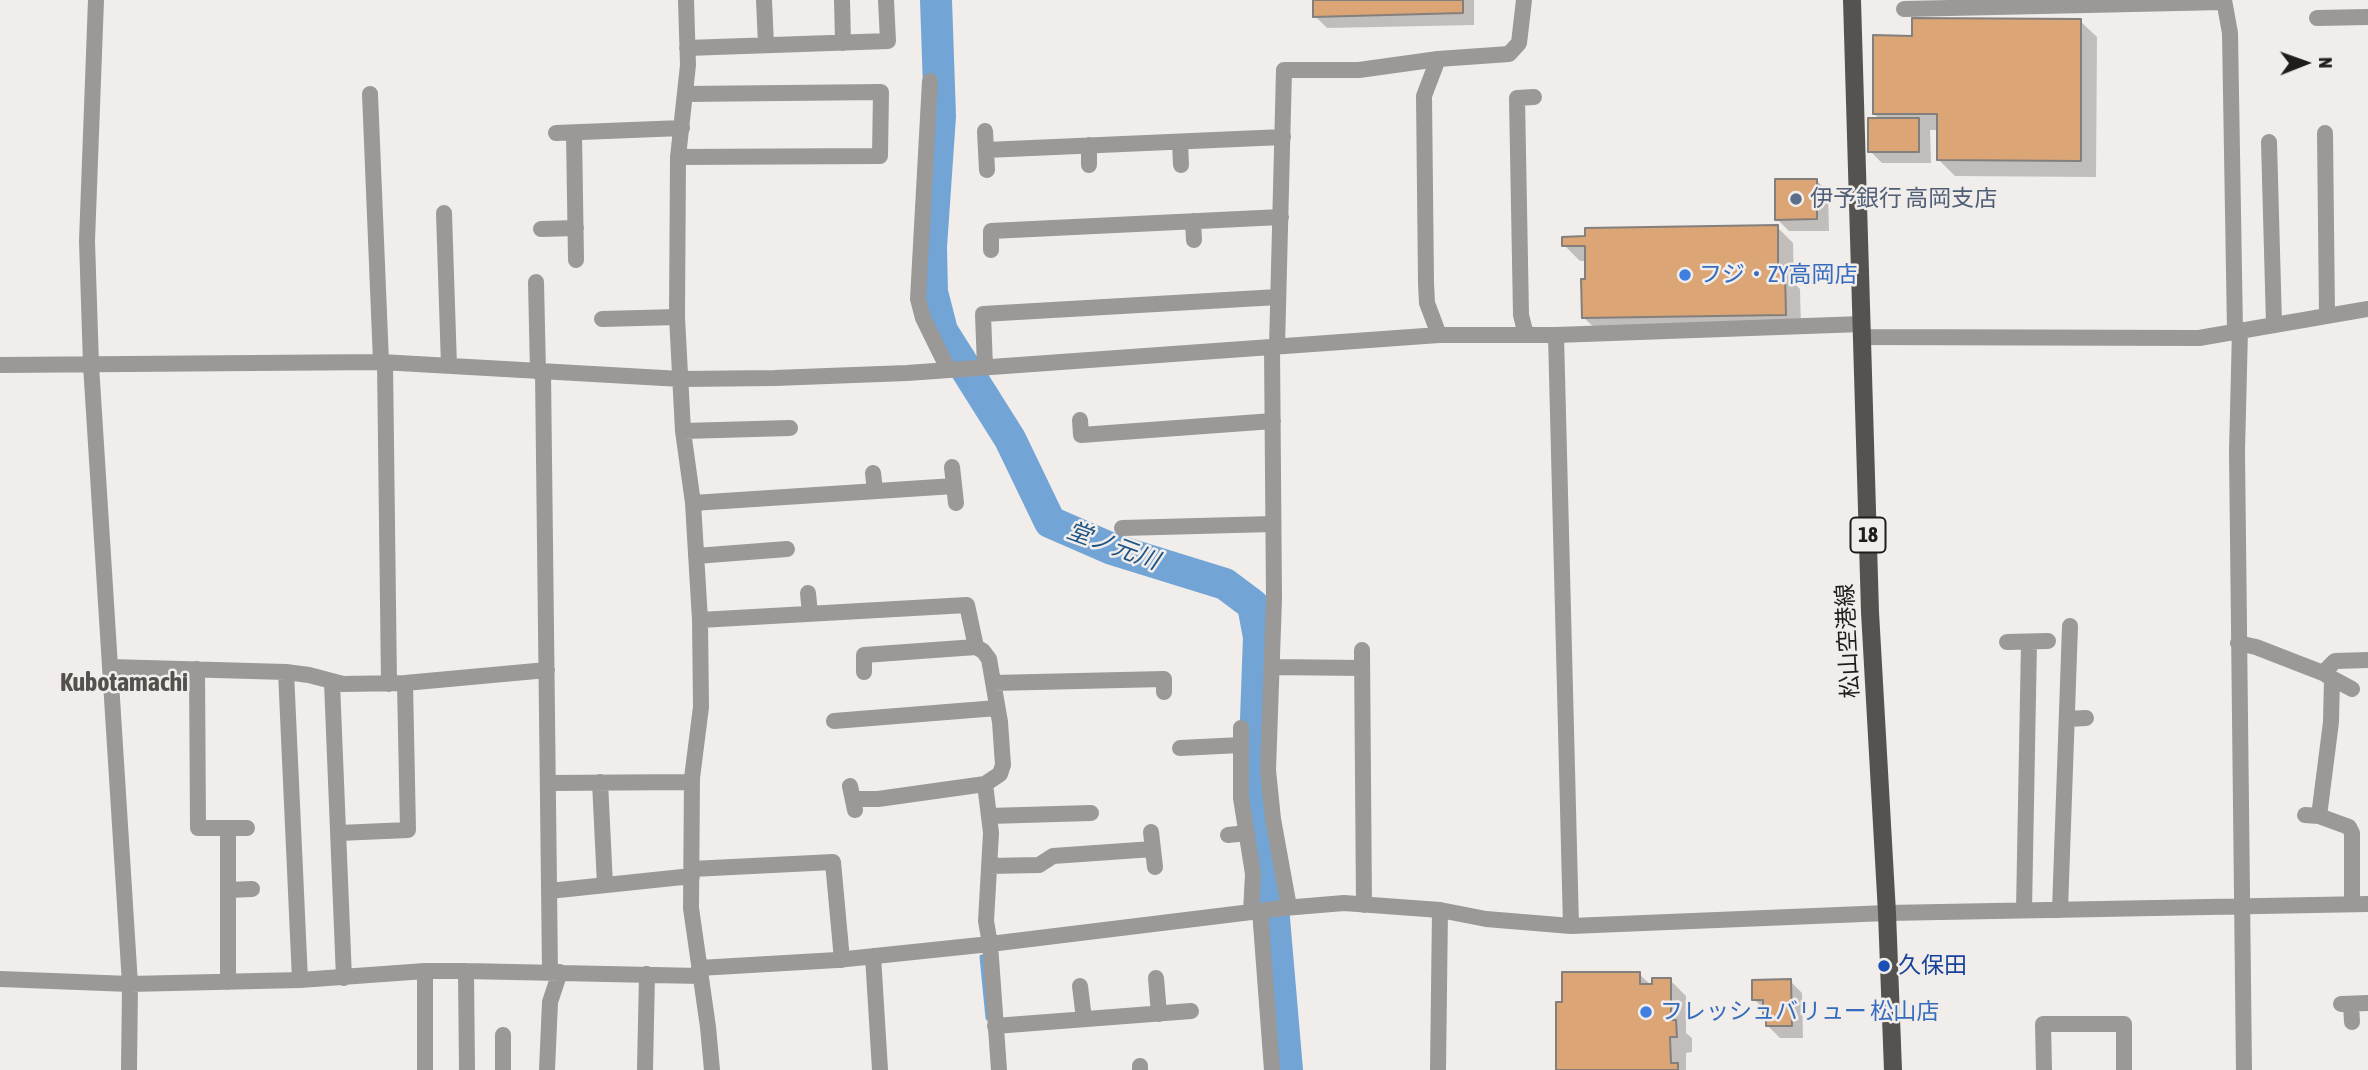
<!DOCTYPE html>
<html>
<head>
<meta charset="utf-8">
<style>
  body { margin:0 }
  #map { position:relative; width:2368px; height:1070px; overflow:hidden; background:#f1edea; font-family:"Asap Condensed",sans-serif }
  canvas { display:block }
  .north { position:absolute; left:2270px; top:28px; width:70px; height:70px; -webkit-text-stroke:5px #f1edea; paint-order:stroke; rotate:89deg; font-size:19px; font-weight:700; line-height:28px; text-align:center; color:#1e1d1c }
  .north::after { content:''; display:block; margin:auto; width:24px; height:32px; background:#1e1d1c; clip-path:polygon(50% 0,100% 100%,50% 72%,0 100%) }
</style>
</head>
<body>
<div id="map">
<canvas width="2368" height="1070"></canvas>
<div class="north">N</div>
</div>
<script>
const context = document.querySelector('canvas').getContext('2d');
context.lineJoin = 'round';
function fill(path, color) {
  context.fillStyle = color;
  context.fill(path, 'evenodd');
}
function poly(rows) {
  const path = new Path2D();
  for (const r of rows) {
    path.moveTo(r[0], r[1]);
    for (let i = 2; i < r.length; i += 2) path.lineTo(r[i], r[i + 1]);
  }
  return path;
}
function trace(path, color, width, dash) {
  context.strokeStyle = color;
  context.lineWidth = width;
  context.lineCap = dash ? 'butt' : 'round';
  context.setLineDash(dash || []);
  context.stroke(path);
}
function drawText(font, color, halo, rows, align = 'center') {
  context.font = font + ' "Asap Condensed","Noto Sans JP",sans-serif';
  context.lineWidth = 5;
  context.setLineDash([]);
  context.textBaseline = 'middle';
  context.strokeStyle = halo;
  context.fillStyle = color;
  for (const [text, x, y, turn = 0] of rows) {
    context.save();
    context.translate(x, y);
    context.rotate((+turn || 0) * Math.PI / 180);
    context.textAlign = isNaN(turn) ? turn : align;
    if (halo) context.strokeText(text, 0, 0);
    context.fillText(text, 0, 0);
    context.restore();
  }
}
const shadow = poly([
  [1315,0,1474,0,1474,25,1327,28,1315,16],
  [2080,21,2097,37,2096,177,1955,176,1939,160,1939,130,1930,130,1931,163,1882,163,1870,151,1880,119,1874,114,1914,38],
  [1816,180,1828,192,1829,231,1789,231,1777,219],
  [1777,227,1793,243,1794,283,1800,289,1801,331,1600,333,1583,317,1587,261,1580,261,1564,245],
  [1639,974,1651,985,1670,980,1686,996,1686,1033,1692,1038,1692,1052,1686,1053,1686,1070,1558,1070],
  [1790,981,1802,993,1803,1038,1780,1038,1768,1026,1765,1010,1754,999]
]);
const stream = poly([
  [982,957,988,1018]
]);
const river = poly([
  [936,0,940,116,931,247,932,292,942,331,1010,439,1050,522,1112,549,1225,584,1253,605,1259,637,1254,773,1272,895,1287,1070]
]);
const building = poly([
  [1313,0,1463,0,1463,13,1313,17,1313,0],
  [1912,18,2081,19,2081,161,1937,160,1937,114,1873,114,1873,35,1912,36,1912,18],
  [1868,118,1919,118,1919,152,1868,152,1868,118],
  [1775,179,1817,179,1817,219,1775,220,1775,179],
  [1778,225,1778,271,1785,271,1786,315,1582,318,1581,279,1585,279,1585,246,1562,246,1562,237,1585,236,1585,228,1778,225],
  [1562,972,1640,972,1640,984,1652,984,1652,978,1671,978,1671,1020,1676,1020,1677,1037,1670,1037,1671,1063,1678,1063,1678,1070,1556,1070,1556,1002,1562,1002,1562,972],
  [1791,979,1792,1026,1766,1026,1766,1016,1763,1016,1763,1000,1752,1000,1752,980,1791,979]
]);
const street = poly([
  [96,0,87,241,91,365,130,984,129,1070],
  [686,0,688,65,678,157,677,317,683,431,693,503,700,620,701,707,692,778,691,908,708,1027,712,1070],
  [764,0,766,45],
  [842,0,843,43],
  [2224,0,2230,33,2235,331],
  [1904,9,2224,2],
  [2317,18,2368,17],
  [687,48,888,41,886,0],
  [930,81,918,299,923,318,948,369],
  [370,94,381,362],
  [985,131,987,170],
  [556,133,682,128],
  [574,133,576,260],
  [2325,133,2327,315],
  [1180,142,1181,165],
  [2269,142,2274,324],
  [1089,145,1089,165],
  [986,150,1283,137],
  [678,157,880,156,881,92,685,94],
  [444,213,449,366],
  [1193,221,1194,240],
  [541,229,576,228],
  [991,250,991,231,1281,217],
  [536,282,538,372],
  [602,319,677,317],
  [2240,330,2237,451,2244,1070],
  [1439,335,1427,303,1426,283,1424,96,1438,59,1509,54,1519,43,1524,0],
  [1526,335,1521,315,1517,98,1534,97],
  [1556,335,1571,926],
  [1862,337,2199,338,2368,309],
  [1272,347,1274,599,1268,770,1273,819,1289,907],
  [1277,347,1284,70,1359,70,1438,59],
  [385,362,389,684],
  [0,365,381,362,681,379,775,378,907,373,1439,335,1556,335,1862,324],
  [985,367,983,314,1278,297],
  [543,372,550,971],
  [1080,420,1081,435,1273,421],
  [683,431,790,428],
  [952,467,956,503],
  [873,473,875,491],
  [693,503,954,486],
  [1122,528,1273,524],
  [696,556,787,549],
  [808,593,810,614],
  [700,620,967,605,976,647],
  [2007,642,2048,641],
  [2238,643,2256,647,2323,673,2335,661,2368,660],
  [1362,650,1364,905],
  [111,667,286,672,309,675,343,684,405,683,547,670],
  [1272,667,1362,668],
  [197,669,198,828,247,828],
  [286,672,300,980],
  [864,672,864,655,976,647,983,651,989,659,1000,722,1003,765,1000,774,985,784,991,833,986,921,990,944,999,1070],
  [2326,675,2352,689],
  [332,683,344,978],
  [993,683,1164,679,1164,692],
  [2067,719,2086,718],
  [834,721,997,708],
  [1241,728,1241,798,1253,874,1251,912],
  [1180,748,1241,745],
  [600,782,605,885],
  [548,783,692,782],
  [850,786,855,810],
  [853,799,878,799,985,784],
  [2305,815,2319,816,2349,827,2352,833,2352,904],
  [989,816,1091,813],
  [2319,816,2331,722,2332,678],
  [228,828,228,982],
  [1151,832,1155,867],
  [339,833,408,830,405,683],
  [1228,835,1247,833],
  [989,866,1039,865,1053,856,1153,849],
  [692,869,833,862,842,960],
  [228,890,252,889],
  [549,891,692,876],
  [2024,910,2029,642],
  [2060,910,2070,626],
  [1260,911,1272,1070],
  [873,956,880,1070],
  [699,968,837,960,990,944,1284,908,1344,903,1440,910,1486,919,1571,926,1887,913,2368,904],
  [466,971,467,1070],
  [1156,978,1159,1014],
  [0,979,130,984,300,980,425,971,466,971,700,976],
  [1080,986,1084,1019],
  [2341,1004,2368,1003],
  [2351,1004,2352,1022],
  [995,1026,1191,1011],
  [503,1035,503,1070],
  [1140,1066,1140,1070],
  [425,1070,425,971],
  [547,1070,550,1002,560,972],
  [645,1070,647,974],
  [1438,1070,1440,910],
  [2044,1070,2043,1024,2124,1024,2124,1070]
]);
const primary = poly([
  [1852,0,1870,612,1887,913,1893,1070]
]);
const markers = [
  [1796,199,7,"#5c6f8a"],
  [1685,275,7,"#3f7fe0"],
  [1884,966,7,"#1a4fb4"],
  [1646,1012,7,"#3f7fe0"]
];
const shields = [
  [1868,535,35]
];
const shieldNames = [
  ["18",1868,535]
];
const serviceNames = [
  ["伊予銀行 高岡支店",1810,199]
];
const shopNames = [
  ["フジ・ZY高岡店",1699,275],
  ["フレッシュバリュー 松山店",1660,1012]
];
const streetNames = [
  ["松山空港線",1848,641,-93]
];
const transitNames = [
  ["久保田",1898,966]
];
const waterNames = [
  ["堂ノ元川",1113,546,20]
];
const quarterNames = [
  ["Kubotamachi",124,683]
];
fill(shadow, '#0003');
trace(stream, '#72a5d6', 5);
trace(river, '#72a5d6', 32);
fill(building, '#dba575');
trace(building, '#837f7c', 2);
trace(street, '#9a9997', 16);
trace(primary, '#555350', 18);
for (const [x, y, r, color] of markers) {
  const dot = new Path2D();
  dot.arc(x, y, r, 0, 2 * Math.PI);
  context.fillStyle = color;
  context.fill(dot);
  trace(dot, '#f1edea', 2.5);
}
for (const [x, y, w] of shields) {
  const box = new Path2D();
  box.roundRect(x - w / 2, y - 17.5, w, 35, 5);
  context.fillStyle = '#f1edea';
  context.fill(box);
  trace(box, '#1e1d1c', 2);
}
drawText('bold 21px', '#1e1d1c', null, shieldNames);
drawText('23px', '#4e5e75', '#f1edea', serviceNames, 'left');
drawText('23px', '#366cbe', '#f1edea', shopNames, 'left');
drawText('23px', '#1e1d1c', '#f1edea', streetNames);
drawText('23px', '#164399', '#f1edea', transitNames, 'left');
drawText('italic 24px', '#1d5483', '#f1edea', waterNames);
drawText('bold 26px', '#53504d', '#f1edea', quarterNames);
</script>
</body>
</html>
